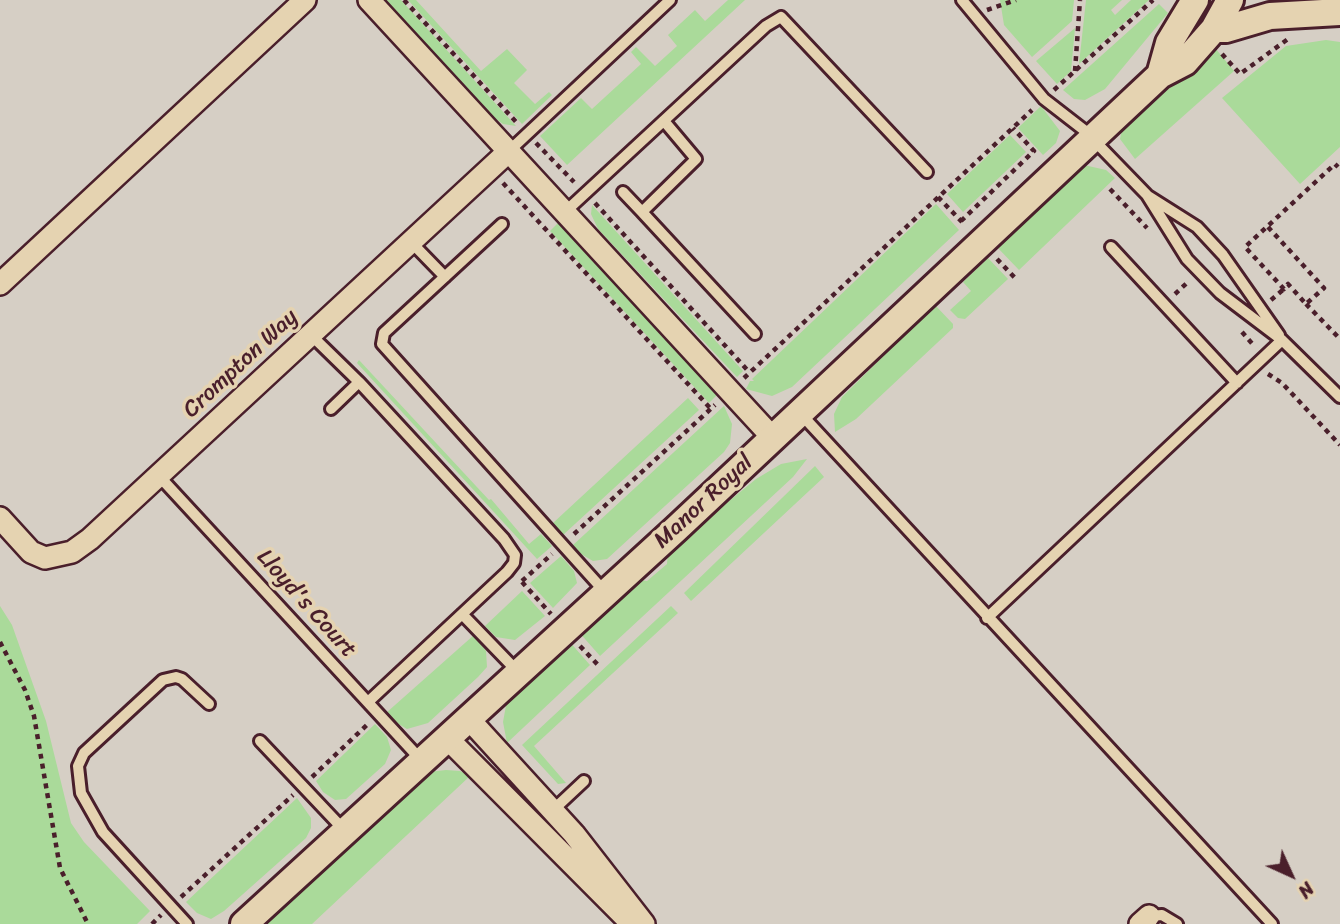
<!DOCTYPE html>
<html>
<head>
<meta charset="utf-8">
<style>
  body { margin:0 }
  #map { position:relative; width:1340px; height:924px; overflow:hidden; background:#d6cfc5; font-family:Sriracha,sans-serif }
  canvas { display:block }
  .north { position:absolute; left:1256px; top:840px; width:70px; height:70px; -webkit-text-stroke:5px #e5d3b1; paint-order:stroke; rotate:135deg; font-size:19px; font-weight:700; line-height:28px; text-align:center; color:#4a1f2b }
  .north::after { content:''; display:block; margin:auto; width:24px; height:32px; background:#4a1f2b; clip-path:polygon(50% 0,100% 100%,50% 72%,0 100%) }
</style>
</head>
<body>
<div id="map">
<canvas width="1340" height="924"></canvas>
<div class="north">N</div>
</div>
<script>
const context = document.querySelector('canvas').getContext('2d');
context.lineJoin = 'round';
function fill(path, color) {
  context.fillStyle = color;
  context.fill(path, 'evenodd');
}
function poly(rows) {
  const path = new Path2D();
  for (const r of rows) {
    path.moveTo(r[0], r[1]);
    for (let i = 2; i < r.length; i += 2) path.lineTo(r[i], r[i + 1]);
  }
  return path;
}
function trace(path, color, width, dash) {
  context.strokeStyle = color;
  context.lineWidth = width;
  context.lineCap = dash ? 'butt' : 'round';
  context.setLineDash(dash || []);
  context.stroke(path);
}
function drawText(font, color, halo, rows, align = 'center') {
  context.font = font + ' Sriracha,sans-serif';
  context.lineWidth = 7;
  context.setLineDash([]);
  context.textBaseline = 'middle';
  context.strokeStyle = halo;
  context.fillStyle = color;
  for (const [text, x, y, turn = 0] of rows) {
    context.save();
    context.translate(x, y);
    context.rotate((+turn || 0) * Math.PI / 180);
    context.textAlign = isNaN(turn) ? turn : align;
    if (halo) context.strokeText(text, 0, 0);
    context.fillText(text, 0, 0);
    context.restore();
  }
}
const green = poly([
  [383,0,401,0,516,126,503,124,493,117],
  [408,0,416,0,481,71,507,49,527,70,514,83,535,104,549,92,552,95,522,124],
  [728,0,745,0,567,165,540,136,581,98,592,109,641,64,631,52,636,47,655,66,677,46,668,35,695,10,705,21],
  [1000,0,1074,0,1072,21,1032,57,1004,25],
  [1086,0,1122,0,1111,10,1115,15,1131,0,1149,0,1079,64],
  [1159,4,1168,13,1105,89,1085,100,1074,99,1063,90],
  [1075,28,1071,71,1057,84,1036,61],
  [1326,40,1340,42,1340,147,1300,184,1222,98,1286,46],
  [1211,43,1234,71,1135,159,1120,139,1123,124],
  [1041,106,1060,131,1056,143,1043,155,1018,128],
  [1010,135,1026,152,963,212,947,194],
  [1084,165,1106,170,1115,178,1019,270,995,245,1076,169],
  [936,204,959,230,792,387,772,396,746,389,750,381,754,381,752,379],
  [592,205,743,371,737,377,598,229,591,214],
  [558,223,717,395,709,403,550,231],
  [988,258,1008,279,965,319,958,318,950,310,971,291,963,282],
  [935,305,953,324,953,328,856,419,835,432,834,414,842,397],
  [359,360,489,500,491,499,529,544,541,534,552,546,537,559,357,363],
  [688,398,699,410,563,535,553,523],
  [724,406,732,424,730,443,724,452,607,559,593,561,581,554,573,545],
  [807,459,793,477,600,656,578,631,633,579,647,581,667,564,668,551,756,479,781,464],
  [815,466,824,477,691,601,684,593],
  [561,556,574,571,577,583,553,608,530,583],
  [522,591,545,616,515,640,496,637,485,626],
  [0,606,12,625,46,721,71,823,84,842,150,911,137,924,0,924],
  [671,606,678,613,534,746,566,783,558,784,522,745],
  [474,635,486,651,487,667,478,677,428,723,407,729,397,723,386,713],
  [568,640,590,665,507,743,503,722,507,700],
  [375,724,387,737,391,750,385,764,346,799,335,800,323,792,316,781],
  [446,770,460,771,470,776,312,924,258,924,429,772],
  [297,798,311,818,311,828,306,838,224,911,211,919,197,913,186,902]
]);
const path = poly([
  [404,0,518,124],
  [987,10,1016,0],
  [1222,54,1240,74,1288,39],
  [1075,71,1080,0],
  [1054,90,1153,0],
  [536,143,574,182],
  [503,183,711,409],
  [1110,189,1147,228],
  [938,197,962,222],
  [595,203,750,373],
  [961,221,1034,151,1013,128],
  [1268,227,1324,288,1306,304,1288,284,1284,289,1245,247,1335,164,1338,167],
  [997,259,1016,279],
  [1175,294,1189,281],
  [1271,300,1284,289],
  [1306,304,1340,339],
  [1242,332,1255,347],
  [1268,374,1282,383,1340,445],
  [744,378,1032,110],
  [574,534,715,405],
  [522,581,552,554],
  [522,582,551,614],
  [0,642,25,690,34,716,60,868,88,924],
  [580,646,599,666],
  [312,777,369,723],
  [181,897,293,795],
  [152,924,161,915]
]);
const service = poly([
  [962,0,1044,99,1084,130,1147,195,1187,259,1220,293,1282,340,1340,397],
  [664,121,696,159,642,212,755,334],
  [509,151,670,0],
  [623,192,642,212],
  [1148,196,1197,227,1223,255,1279,335],
  [565,212,766,26,781,17,927,172],
  [502,224,384,333,382,344,605,592],
  [411,242,445,277],
  [1111,247,1237,383],
  [311,335,359,382,331,409],
  [359,382,504,539,515,555,514,563,507,572,368,702],
  [800,413,1272,924],
  [159,476,422,761],
  [462,614,518,672],
  [987,618,1282,340],
  [260,741,345,831],
  [552,811,584,781],
  [1149,916,1162,915,1177,924],
  [187,924,103,832,81,793,78,766,84,753,163,680,176,677,182,679,209,704]
]);
const minor = poly([
  [369,0,773,438],
  [0,284,305,0],
  [0,518,31,552,45,558,72,552,90,539,509,151],
  [468,718,574,834,644,924],
  [447,738,628,920],
  [1140,924,1149,916]
]);
const tertiary = poly([
  [1214,29,1226,29,1270,16,1340,12],
  [1160,75,1169,43,1195,0],
  [244,924,676,529,1160,75,1185,62,1214,29,1230,0]
]);
const streetNames = [
  ["Crompton Way",241,364,-43],
  ["Manor Royal",704,502,-43],
  ["Lloyd's Court",306,604,48]
];
fill(green, '#aada9a');
trace(service, '#4a1f2b', 16);
trace(minor, '#4a1f2b', 26);
trace(tertiary, '#4a1f2b', 32);
trace(path, '#4a1f2b', 4.5, [5, 5]);
trace(service, '#e5d3b1', 10);
trace(minor, '#e5d3b1', 21);
trace(tertiary, '#e5d3b1', 26);
drawText('23px', '#4a1f2b', '#e5d3b1', streetNames);
</script>
</body>
</html>
